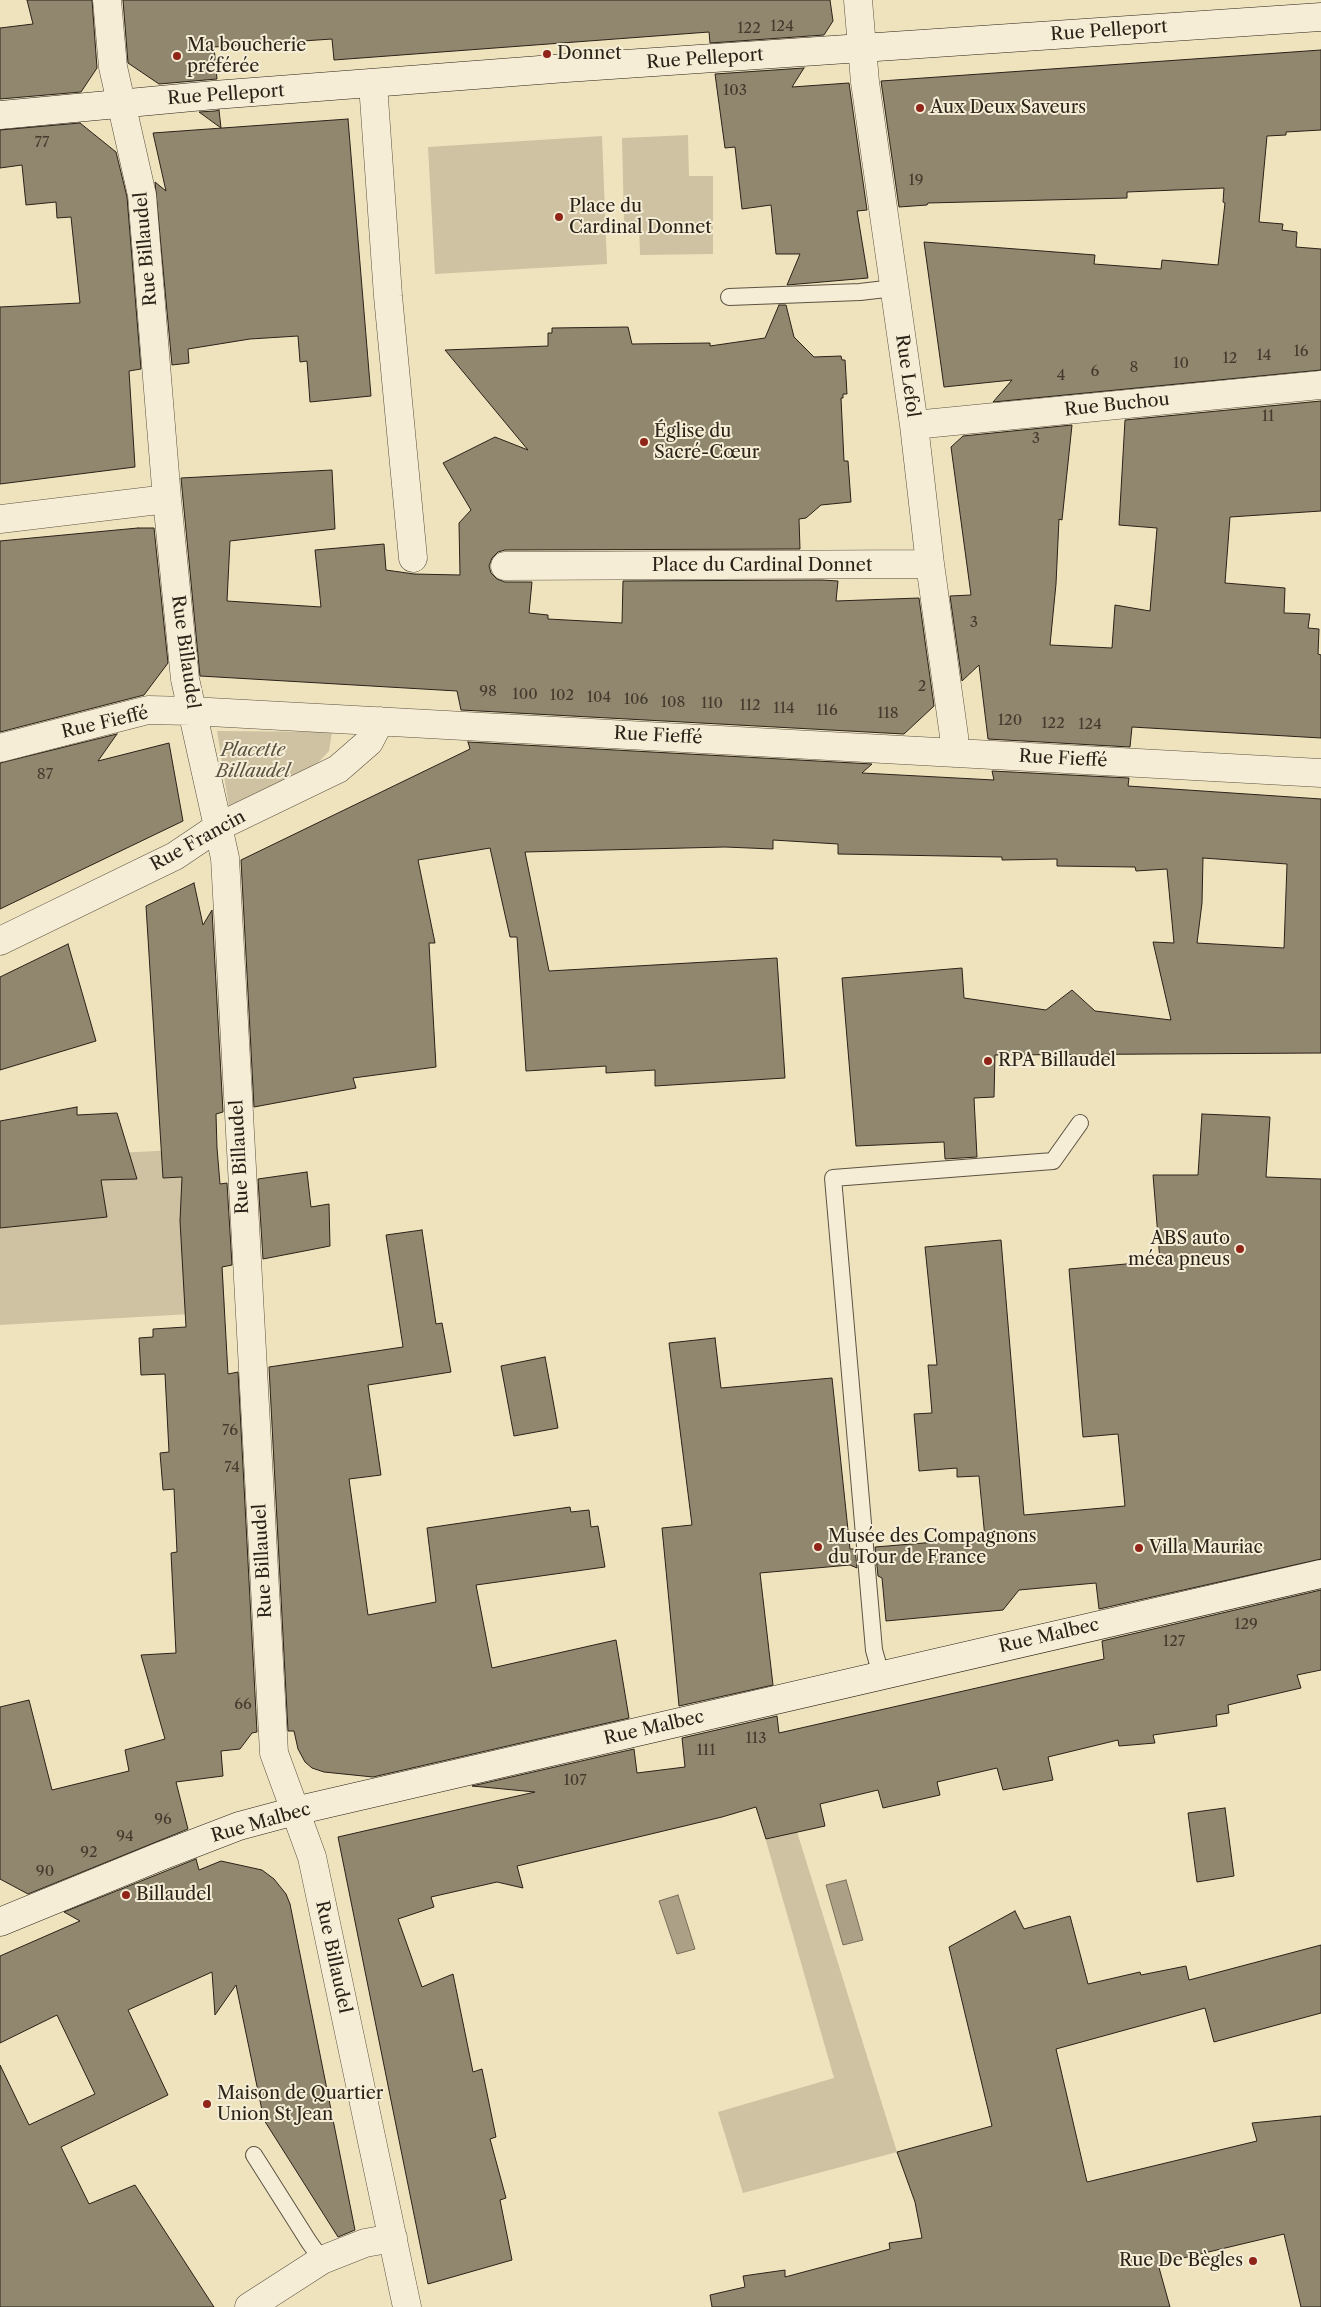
<!DOCTYPE html>
<html>
<head>
<meta charset="utf-8">
<style>
  body { margin:0 }
  canvas { display:block; background:#efe3be }
</style>
</head>
<body>
<canvas width="1321" height="2307"></canvas>
<script>
const context = document.querySelector('canvas').getContext('2d');
context.lineJoin = 'round';
function fill(path, color) {
  context.fillStyle = color;
  context.fill(path, 'evenodd');
}
function poly(rows) {
  const path = new Path2D();
  for (const r of rows) {
    path.moveTo(r[0], r[1]);
    for (let i = 2; i < r.length; i += 2) path.lineTo(r[i], r[i + 1]);
  }
  return path;
}
function trace(path, color, width, dash) {
  context.strokeStyle = color;
  context.lineWidth = width;
  context.lineCap = dash ? 'butt' : 'round';
  context.setLineDash(dash || []);
  context.stroke(path);
}
function drawText(font, color, halo, rows, align = 'center') {
  context.font = font + ' "Libre Caslon Text",serif';
  context.lineWidth = 4;
  context.setLineDash([]);
  context.textBaseline = 'middle';
  context.strokeStyle = halo;
  context.fillStyle = color;
  for (const [text, x, y, turn = 0] of rows) {
    context.save();
    context.translate(x, y);
    context.rotate((+turn || 0) * Math.PI / 180);
    context.textAlign = isNaN(turn) ? turn : align;
    if (halo) context.strokeText(text, 0, 0);
    context.fillText(text, 0, 0);
    context.restore();
  }
}
const green = poly([
  [688,135,689,176,713,176,713,254,640,255,639,222,624,222,622,138],
  [602,136,607,264,435,274,428,147],
  [217,731,332,732,329,751,314,767,229,807],
  [0,1142,116,1153,217,1148,225,1312,0,1325],
  [775,1735,798,1835,897,2152,743,2193,718,2112,834,2078,738,1743]
]);
const water = poly([
  [846,1880,863,1940,843,1945,826,1885,846,1880],
  [678,1895,695,1949,677,1954,659,1901,678,1895]
]);
const building = poly([
  [27,0,92,0,97,68,81,92,0,99,0,28,33,24,27,0],
  [123,0,830,0,833,21,824,35,710,43,709,32,334,60,332,39,214,47,217,79,159,84,128,63,123,0],
  [1321,50,1321,130,1286,132,1286,135,1267,136,1259,222,1283,224,1282,230,1297,232,1296,247,1321,249,1321,370,993,402,1012,380,944,387,924,242,1095,255,1094,264,1161,269,1162,260,1218,265,1225,203,1223,202,1224,188,1127,192,1127,198,928,203,927,205,899,207,881,81,1321,50],
  [804,68,792,87,849,83,867,210,857,211,868,278,787,285,800,254,776,254,771,205,742,209,735,147,725,148,715,74,804,68],
  [219,110,221,128,199,112,215,111,219,110],
  [348,119,371,396,310,402,307,361,300,362,298,336,250,339,188,349,189,363,172,365,155,182,166,191,153,133,348,119],
  [80,123,116,152,127,197,141,369,129,371,135,467,0,484,0,307,80,303,71,217,57,218,56,202,26,205,22,165,0,168,0,130,80,123],
  [779,305,786,305,794,337,814,357,841,356,842,360,845,360,847,394,843,394,843,398,841,398,844,461,848,461,851,502,821,505,806,518,799,519,800,549,505,550,498,552,492,558,489,566,491,573,497,579,505,582,532,582,529,613,548,615,548,619,622,623,623,581,822,580,838,581,836,601,919,598,934,706,904,734,461,710,457,691,200,676,181,478,332,470,335,529,230,541,227,601,321,607,315,550,384,544,386,570,414,574,460,575,459,523,471,510,443,463,495,437,528,450,445,350,548,346,548,333,552,333,552,328,628,327,632,344,710,343,710,346,765,338,779,305],
  [1321,401,1321,511,1230,517,1225,583,1285,588,1284,613,1310,614,1308,628,1319,629,1318,654,1321,655,1321,738,1132,727,1130,747,988,739,979,665,962,681,950,596,971,595,951,447,963,436,1072,425,1062,520,1059,519,1056,584,1050,645,1112,648,1115,605,1150,611,1157,528,1119,525,1125,420,1321,401],
  [138,528,154,528,168,663,144,695,0,732,0,541,138,528],
  [117,734,98,761,169,743,183,821,0,909,0,763,117,734],
  [468,742,872,764,862,773,994,780,992,771,1129,778,1128,786,1321,799,1321,1053,995,1055,994,1097,974,1098,977,1157,945,1159,944,1142,856,1146,842,978,962,968,964,998,1046,1010,1072,990,1095,1011,1171,1020,1153,942,1174,943,1167,869,1136,871,1135,867,1057,866,1057,859,1002,860,1002,857,838,854,838,844,773,840,773,849,725,847,525,852,549,971,777,958,785,1078,655,1086,655,1070,606,1073,606,1066,526,1071,517,937,510,937,490,848,418,860,435,943,429,943,436,1067,353,1078,356,1088,254,1107,241,860,470,749,468,742],
  [1203,858,1287,864,1284,948,1197,943,1202,903,1203,858],
  [194,883,203,925,212,910,223,1112,216,1114,217,1148,220,1184,227,1183,232,1265,222,1267,228,1374,238,1372,257,1732,252,1733,240,1749,221,1751,223,1776,176,1782,188,1829,28,1894,0,1879,0,1707,29,1700,52,1790,129,1771,125,1750,165,1739,141,1655,176,1653,171,1553,177,1552,174,1489,163,1490,160,1453,169,1452,165,1374,141,1375,139,1338,153,1337,153,1329,186,1327,180,1221,182,1177,163,1178,146,906,194,883],
  [68,944,96,1041,0,1070,0,977,68,944],
  [77,1107,77,1115,117,1113,137,1179,101,1180,107,1217,0,1228,0,1121,77,1107],
  [1202,1114,1270,1117,1266,1177,1321,1179,1321,1559,1099,1609,1096,1583,1019,1590,1003,1610,886,1621,882,1578,878,1576,875,1547,985,1538,979,1476,957,1477,957,1468,919,1471,914,1414,932,1413,928,1365,937,1365,925,1247,1001,1240,1024,1515,1125,1506,1118,1434,1083,1437,1069,1269,1160,1261,1153,1175,1198,1175,1202,1114],
  [307,1172,311,1207,329,1204,330,1246,263,1259,258,1179,307,1172],
  [422,1230,436,1324,442,1323,451,1372,368,1385,381,1475,349,1479,368,1615,436,1602,427,1528,570,1507,571,1512,589,1510,591,1527,598,1526,605,1567,476,1585,492,1668,616,1640,629,1718,373,1777,324,1772,312,1768,305,1762,298,1749,294,1731,288,1731,269,1367,403,1347,386,1235,422,1230],
  [715,1338,721,1388,832,1378,850,1549,855,1549,857,1568,850,1565,760,1573,773,1685,679,1706,662,1528,692,1525,669,1343,715,1338],
  [545,1357,558,1428,514,1436,501,1366,545,1357],
  [1321,1590,1321,1670,1297,1675,1301,1688,1228,1705,1229,1713,1216,1715,1217,1726,1153,1735,1155,1743,1119,1746,1118,1740,1048,1757,1053,1780,1003,1790,997,1768,937,1782,940,1795,883,1808,878,1790,820,1804,825,1826,766,1839,756,1807,722,1817,517,1866,523,1888,497,1882,431,1897,434,1907,398,1919,422,1987,453,1974,473,2072,482,2069,496,2137,490,2139,506,2198,500,2200,512,2260,428,2284,338,1837,535,1792,472,1786,634,1749,637,1773,685,1767,682,1738,777,1716,779,1733,1104,1659,1102,1641,1321,1590],
  [1225,1808,1234,1876,1197,1882,1188,1813,1225,1808],
  [196,1859,199,1870,221,1861,262,1870,274,1879,286,1894,290,1904,355,2230,338,2237,264,2120,236,1985,215,2015,212,1972,128,2010,168,2095,61,2147,89,2204,135,2185,214,2307,0,2307,0,2065,29,2125,95,2094,57,2015,0,2043,0,1956,80,1921,64,1912,196,1859],
  [1015,1911,1024,1929,1070,1916,1088,1984,1140,1972,1141,1975,1186,1966,1189,1980,1321,1945,1321,2013,1214,2042,1205,2008,1056,2049,1087,2182,1257,2141,1252,2123,1321,2116,1321,2307,1301,2307,1284,2234,1158,2264,1170,2307,712,2307,710,2295,745,2287,743,2276,785,2270,785,2277,890,2249,889,2243,922,2238,915,2202,897,2152,992,2126,949,1947,1015,1911]
]);
const lane = poly([
  [729,297,860,292,894,288],
  [881,1675,874,1650,833,1178,1053,1161,1080,1123],
  [254,2155,309,2242,322,2260]
]);
const street = poly([
  [107,0,113,67,142,195,167,499,185,679,225,858,274,1753,312,1857,407,2307],
  [858,0,865,82,914,425,930,564,954,736,954,753],
  [373,84,388,296,413,558],
  [914,425,1321,385],
  [0,519,167,499],
  [505,566,930,564],
  [0,748,148,710,191,711,1321,773],
  [0,941,175,856,218,827,338,769,369,742,380,721],
  [249,2307,322,2260,365,2243,393,2238]
]);
const secondary = poly([
  [0,115,214,95,566,68,1321,17],
  [0,1922,161,1856,239,1826,295,1811,1321,1574]
]);
const markers = [
  [547,54,5,"#8f2418"],
  [177,56,5,"#8f2418"],
  [920,108,5,"#8f2418"],
  [559,217,5,"#8f2418"],
  [644,442,5,"#8f2418"],
  [988,1061,5,"#8f2418"],
  [1240,1249,5,"#8f2418"],
  [818,1547,5,"#8f2418"],
  [1139,1548,5,"#8f2418"],
  [126,1895,5,"#8f2418"],
  [207,2104,5,"#8f2418"],
  [1253,2261,5,"#8f2418"]
];
const numberNames = [
  ["124",782,27],
  ["122",749,29],
  ["103",735,91],
  ["77",42,143],
  ["19",916,181],
  ["16",1301,352],
  ["14",1264,356],
  ["12",1230,359],
  ["10",1181,364],
  ["8",1134,368],
  ["6",1095,372],
  ["4",1061,376],
  ["11",1268,417],
  ["3",1036,439],
  ["3",974,623],
  ["2",922,687],
  ["98",488,692],
  ["100",525,695],
  ["102",562,696],
  ["104",599,698],
  ["106",636,700],
  ["108",673,703],
  ["110",712,704],
  ["112",750,706],
  ["114",784,709],
  ["116",827,711],
  ["118",888,714],
  ["120",1010,721],
  ["122",1053,724],
  ["124",1090,725],
  ["87",45,775],
  ["76",230,1431],
  ["74",232,1468],
  ["129",1246,1625],
  ["127",1174,1642],
  ["66",243,1705],
  ["113",756,1739],
  ["111",706,1751],
  ["107",575,1781],
  ["96",163,1820],
  ["94",125,1837],
  ["92",89,1853],
  ["90",45,1872]
];
const streetNames = [
  ["Rue Pelleport",1109,31,-4],
  ["Rue Pelleport",705,59,-4],
  ["Rue Pelleport",226,95,-4],
  ["Rue Billaudel",146,249,-95],
  ["Rue Lefol",907,376,82],
  ["Rue Buchou",1117,405,-6],
  ["Place du Cardinal Donnet",762,566],
  ["Rue Billaudel",185,652,82],
  ["Rue Fieffé",105,723,-13],
  ["Rue Fieffé",658,736,3],
  ["Rue Fieffé",1063,759,3],
  ["Rue Francin",198,841,-29],
  ["Rue Billaudel",240,1157,-93],
  ["Rue Billaudel",263,1561,-93],
  ["Rue Malbec",1049,1636,-13],
  ["Rue Malbec",654,1728,-13],
  ["Rue Malbec",261,1823,-16],
  ["Rue Billaudel",333,1957,78]
];
const poiNames = [
  ["Ma boucherie",187,46],
  ["préférée",187,67],
  ["Donnet",557,54],
  ["Aux Deux Saveurs",930,108],
  ["Place du",569,207],
  ["Cardinal Donnet",569,228],
  ["Église du",654,432],
  ["Sacré-Cœur",654,453],
  ["RPA Billaudel",998,1061],
  ["ABS auto",1230,1239,"right"],
  ["méca pneus",1230,1260,"right"],
  ["Musée des Compagnons",828,1537],
  ["du Tour de France",828,1558],
  ["Villa Mauriac",1149,1548],
  ["Billaudel",136,1895],
  ["Maison de Quartier",217,2094],
  ["Union St Jean",217,2115],
  ["Rue De Bègles",1243,2261,"right"]
];
const parkNames = [
  ["Placette",253,751],
  ["Billaudel",253,772]
];
fill(green, '#cec2a2');
fill(water, '#aca186');
trace(water, '#786e5a', 1);
fill(building, '#91866e');
trace(building, '#2b2218', 1);
trace(lane, '#5c5242', 18);
trace(street, '#5c5242', 29);
trace(secondary, '#2b2218', 29);
trace(lane, '#f5edd5', 16);
trace(street, '#f5edd5', 28);
trace(secondary, '#f5edd5', 28);
for (const [x, y, r, color] of markers) {
  const dot = new Path2D();
  dot.arc(x, y, r, 0, 2 * Math.PI);
  context.fillStyle = color;
  context.fill(dot);
  trace(dot, '#f5edd5', 2);
}
drawText('15px', '#443b2e', null, numberNames);
drawText('18px', '#2b2218', '#f5edd5', streetNames);
drawText('18px', '#2b2218', '#f5edd5', poiNames, 'left');
drawText('italic 18px', '#5c5241', '#f5edd5', parkNames);
</script>
</body>
</html>
